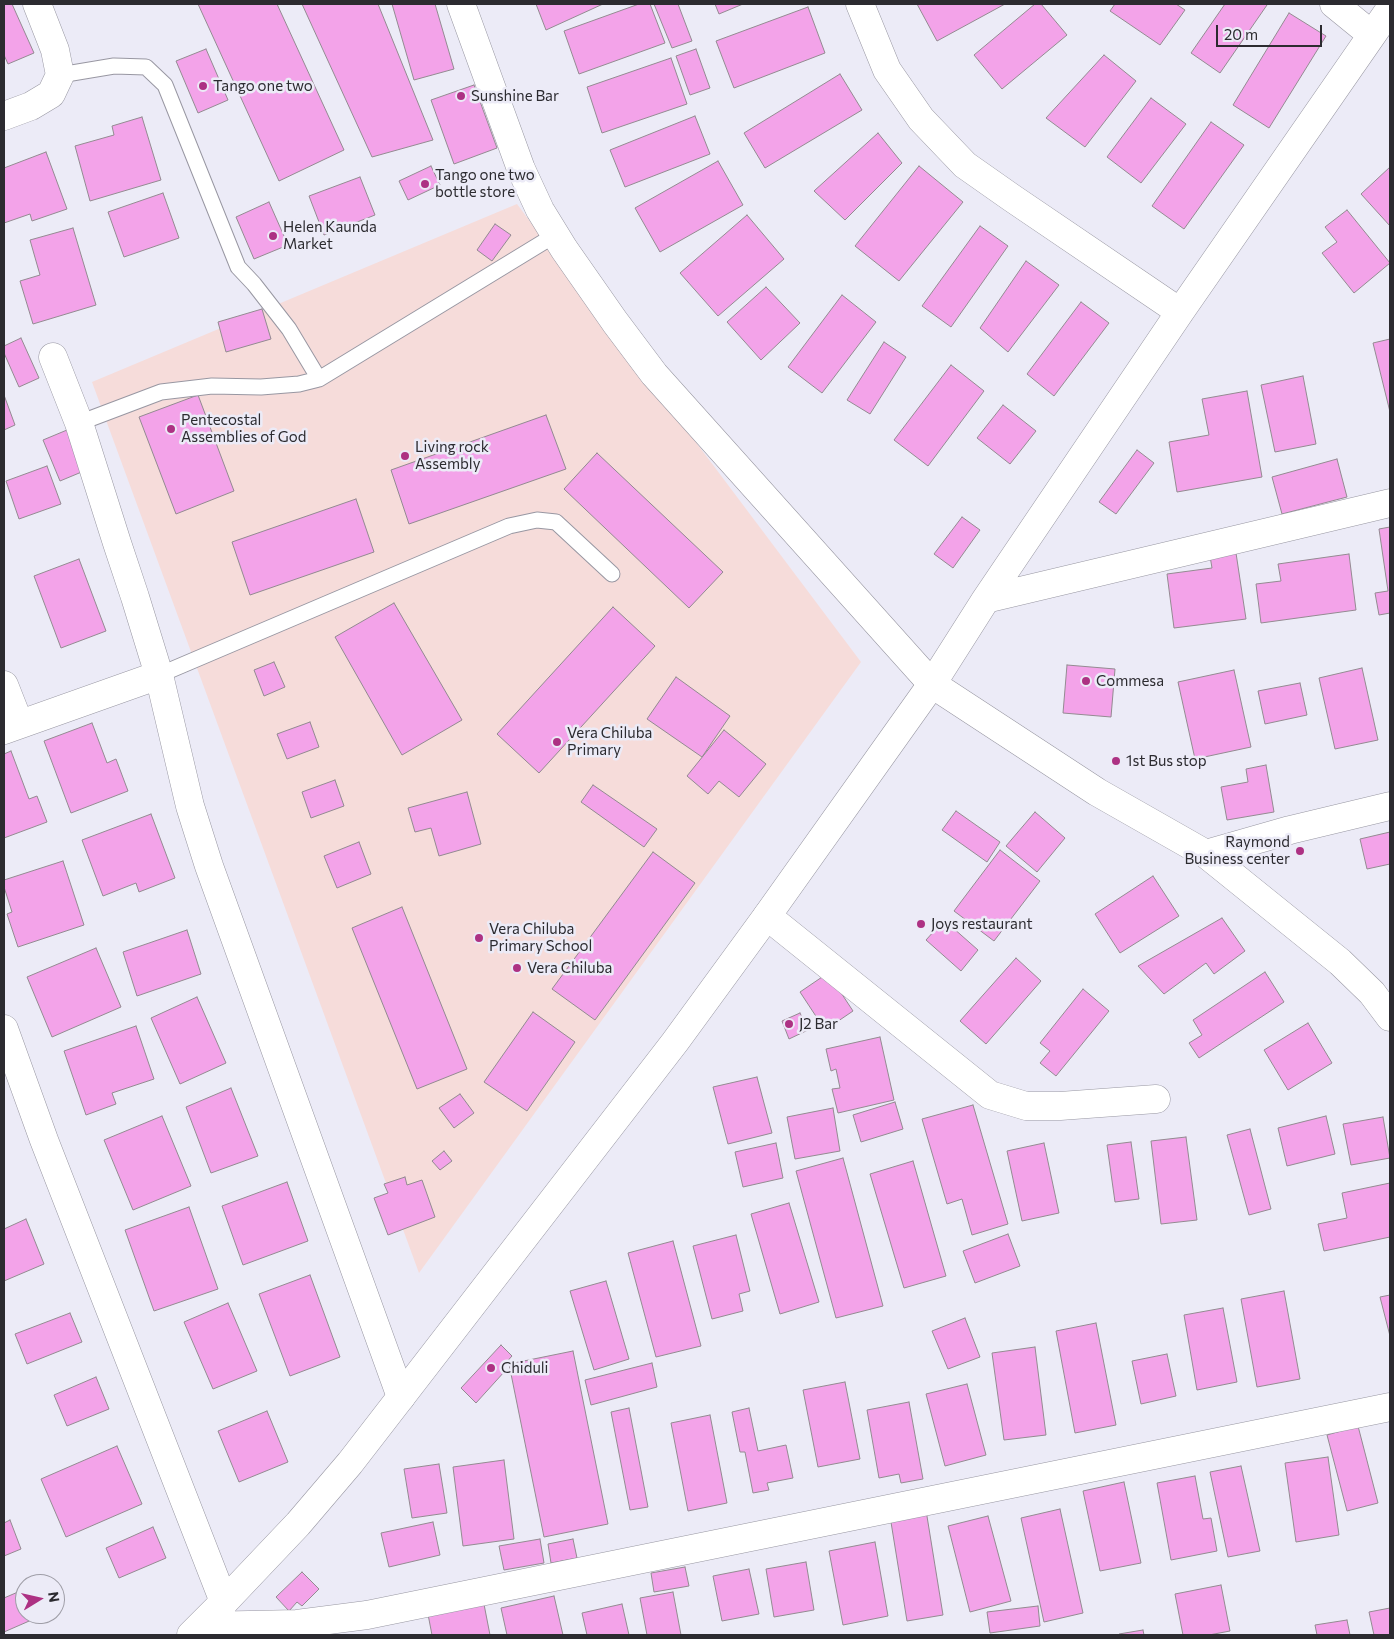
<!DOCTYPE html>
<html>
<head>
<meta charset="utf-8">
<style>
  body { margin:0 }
  #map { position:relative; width:1394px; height:1639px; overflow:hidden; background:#ecebf7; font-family:Commissioner,sans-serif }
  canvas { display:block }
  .frame { position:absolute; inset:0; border:5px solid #2c2b30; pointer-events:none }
  .north { position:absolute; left:15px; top:1574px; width:50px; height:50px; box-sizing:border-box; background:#ecebf7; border:1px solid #9f9ea7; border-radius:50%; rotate:81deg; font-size:14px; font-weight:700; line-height:20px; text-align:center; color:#2c2b30 }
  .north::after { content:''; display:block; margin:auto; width:18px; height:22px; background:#ad3183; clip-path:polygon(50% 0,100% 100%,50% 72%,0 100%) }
  .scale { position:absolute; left:1216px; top:25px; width:106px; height:22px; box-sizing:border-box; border:2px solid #2c2b30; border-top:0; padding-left:6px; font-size:15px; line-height:18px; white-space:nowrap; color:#2c2b30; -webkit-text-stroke:4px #ecebf7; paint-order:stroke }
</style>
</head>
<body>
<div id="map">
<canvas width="1394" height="1639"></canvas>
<div class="frame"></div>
<div class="north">N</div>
<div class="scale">20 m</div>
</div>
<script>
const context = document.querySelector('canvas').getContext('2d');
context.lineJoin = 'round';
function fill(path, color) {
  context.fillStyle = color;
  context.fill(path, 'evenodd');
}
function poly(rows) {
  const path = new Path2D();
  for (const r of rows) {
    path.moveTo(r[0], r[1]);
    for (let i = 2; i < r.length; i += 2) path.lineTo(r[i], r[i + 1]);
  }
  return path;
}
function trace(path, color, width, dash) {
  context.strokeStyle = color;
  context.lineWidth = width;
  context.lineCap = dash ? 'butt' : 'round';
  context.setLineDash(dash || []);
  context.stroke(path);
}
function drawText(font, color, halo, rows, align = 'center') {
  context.font = font + ' Commissioner,sans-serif';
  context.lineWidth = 5;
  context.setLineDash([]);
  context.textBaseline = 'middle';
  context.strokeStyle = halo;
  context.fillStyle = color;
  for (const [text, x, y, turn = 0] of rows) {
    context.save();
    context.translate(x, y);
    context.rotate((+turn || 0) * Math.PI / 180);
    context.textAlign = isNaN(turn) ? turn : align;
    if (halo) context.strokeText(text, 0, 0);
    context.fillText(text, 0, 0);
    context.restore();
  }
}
const education = poly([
  [517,204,861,662,419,1273,92,382]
]);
const building = poly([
  [4,4,12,4,34,53,8,64,4,55,4,4],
  [198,4,277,4,344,150,279,181,198,4],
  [302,4,378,4,433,140,372,157,302,4],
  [392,4,435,4,454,69,414,80,392,4],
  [536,4,603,4,546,30,536,4],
  [639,4,650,4,665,43,579,74,564,31,639,4],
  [654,4,678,4,692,41,672,48,654,4],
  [715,4,743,4,719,14,715,4],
  [917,4,1005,4,937,41,917,4],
  [1035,4,1041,4,1067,35,1002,89,974,55,1035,4],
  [1115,4,1176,4,1185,10,1160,45,1110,11,1115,4],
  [1225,4,1264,4,1267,5,1220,73,1191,53,1225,4],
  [808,7,825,53,734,88,716,41,808,7],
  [1289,13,1326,36,1269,128,1233,105,1289,13],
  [206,49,228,100,198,113,176,61,206,49],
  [696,49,710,88,690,95,676,56,696,49],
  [1104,55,1136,81,1085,147,1046,118,1104,55],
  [671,58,687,104,602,133,587,87,671,58],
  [840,74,862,110,765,168,744,133,840,74],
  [474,85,497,148,454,164,431,100,474,85],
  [1151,98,1186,124,1141,183,1107,157,1151,98],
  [695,116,710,154,625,187,610,150,695,116],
  [142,117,161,180,90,201,75,146,114,135,112,126,142,117],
  [1211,122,1244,145,1184,229,1152,206,1211,122],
  [878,133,902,163,845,220,814,191,878,133],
  [46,152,67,209,32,221,30,214,4,223,4,168,46,152],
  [718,161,743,205,660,252,635,208,718,161],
  [431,166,440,185,408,200,399,181,431,166],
  [919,166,963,202,899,281,855,246,919,166],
  [1390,167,1390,226,1361,194,1390,167],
  [360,177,375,215,324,235,309,196,360,177],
  [163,193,179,238,124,257,108,212,163,193],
  [269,202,288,245,254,259,236,217,269,202],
  [1347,210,1390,263,1354,293,1322,253,1337,242,1325,227,1347,210],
  [747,215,784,259,718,316,680,273,747,215],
  [495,224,511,235,492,261,477,250,495,224],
  [980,226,1008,246,951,327,922,306,980,226],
  [73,228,96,305,33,324,20,281,40,275,30,240,73,228],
  [1026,261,1059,285,1008,352,980,328,1026,261],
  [766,287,800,323,761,360,727,322,766,287],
  [842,295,876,322,822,393,788,367,842,295],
  [1081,302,1109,323,1054,396,1027,374,1081,302],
  [262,309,271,339,226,352,218,322,262,309],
  [21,338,39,378,19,387,4,353,4,346,21,338],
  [1390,339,1390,412,1373,343,1390,339],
  [884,342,906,357,870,414,847,400,884,342],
  [951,365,984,391,928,466,894,440,951,365],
  [1303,376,1316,444,1275,452,1261,385,1303,376],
  [1247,391,1262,477,1177,492,1169,442,1209,435,1202,399,1247,391],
  [4,395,15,425,4,430,4,395],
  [198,395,234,491,176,514,139,417,198,395],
  [1003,405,1036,431,1010,464,977,438,1003,405],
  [546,415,566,469,409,524,391,470,546,415],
  [67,430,84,471,60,481,43,440,67,430],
  [1137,450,1154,463,1116,514,1099,502,1137,450],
  [597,453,723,572,689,608,564,489,597,453],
  [1337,459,1347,497,1282,514,1272,477,1337,459],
  [47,466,61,504,19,519,6,481,47,466],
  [356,499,374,552,250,595,232,542,356,499],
  [962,517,980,530,953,568,934,554,962,517],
  [1390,527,1390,613,1379,615,1375,593,1388,591,1379,529,1390,527],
  [1236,553,1246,619,1174,628,1167,574,1212,568,1210,556,1236,553],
  [1349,554,1356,610,1261,623,1256,584,1281,581,1278,564,1349,554],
  [79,559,106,631,61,648,34,576,79,559],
  [394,603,462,720,402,755,335,637,394,603],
  [613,607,655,646,539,773,497,734,613,607],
  [274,662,285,687,264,696,254,670,274,662],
  [1067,665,1115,669,1111,717,1063,713,1067,665],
  [1362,668,1378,740,1335,749,1319,678,1362,668],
  [1234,670,1251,747,1195,759,1178,682,1234,670],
  [676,677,730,716,702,757,647,719,676,677],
  [1300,683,1307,715,1265,724,1258,691,1300,683],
  [310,722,319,747,287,759,277,734,310,722],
  [92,723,107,763,116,759,128,791,71,813,44,741,92,723],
  [724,730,766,764,739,797,719,781,708,794,687,776,724,730],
  [11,751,29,799,37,796,47,822,4,838,4,754,11,751],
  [1266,765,1274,812,1227,820,1221,787,1248,782,1246,769,1266,765],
  [335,780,344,806,311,818,302,792,335,780],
  [593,785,657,829,644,847,581,802,593,785],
  [467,792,481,844,439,856,431,828,415,832,408,808,467,792],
  [956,811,1000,842,987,862,942,830,956,811],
  [1035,812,1065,838,1037,872,1006,846,1035,812],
  [151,814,175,878,139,892,136,883,103,896,82,840,151,814],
  [1390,832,1390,864,1367,869,1360,839,1390,832],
  [359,842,371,874,337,888,324,856,359,842],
  [1000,850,1040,881,994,941,954,911,1000,850],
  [653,852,695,883,595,1020,552,989,653,852],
  [63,861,84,925,18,947,7,914,12,912,4,887,4,880,63,861],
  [1153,876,1179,916,1120,953,1095,914,1153,876],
  [402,907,467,1069,417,1089,352,928,402,907],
  [1222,918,1245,951,1214,974,1206,963,1164,994,1138,966,1222,918],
  [944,920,978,950,961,971,926,940,944,920],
  [187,930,201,974,137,996,123,952,187,930],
  [96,948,121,1007,52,1037,27,977,96,948],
  [1016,958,1041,981,986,1044,960,1021,1016,958],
  [1265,972,1284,1002,1199,1058,1189,1043,1202,1035,1193,1020,1265,972],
  [828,973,853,1011,825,1030,800,992,828,973],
  [1083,989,1109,1011,1056,1076,1040,1063,1050,1051,1040,1043,1083,989],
  [197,997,226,1063,180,1084,151,1018,197,997],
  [533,1012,575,1042,527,1111,484,1082,533,1012],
  [800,1013,808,1030,789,1039,782,1021,800,1013],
  [1308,1023,1332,1063,1288,1090,1264,1050,1308,1023],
  [136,1026,154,1079,112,1093,116,1104,86,1115,64,1051,136,1026],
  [880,1037,894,1100,838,1113,832,1089,840,1088,836,1069,831,1071,826,1049,880,1037],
  [757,1077,772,1133,728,1144,713,1087,757,1077],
  [231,1088,258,1156,211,1173,186,1107,231,1088],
  [460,1094,474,1113,454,1128,439,1108,460,1094],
  [895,1102,903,1129,861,1142,853,1115,895,1102],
  [973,1105,1008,1224,972,1235,962,1199,947,1204,922,1119,973,1105],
  [833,1108,840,1151,795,1159,787,1117,833,1108],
  [162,1116,191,1186,133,1210,104,1140,162,1116],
  [1326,1116,1335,1154,1287,1166,1278,1128,1326,1116],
  [1383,1117,1390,1158,1351,1165,1343,1124,1383,1117],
  [1250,1129,1271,1209,1249,1215,1227,1135,1250,1129],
  [1186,1137,1197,1220,1161,1224,1151,1141,1186,1137],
  [1131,1142,1139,1199,1115,1202,1107,1145,1131,1142],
  [776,1143,783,1178,743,1187,735,1152,776,1143],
  [1044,1143,1059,1213,1022,1221,1007,1151,1044,1143],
  [444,1151,452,1161,440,1170,432,1161,444,1151],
  [843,1158,883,1306,836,1318,796,1171,843,1158],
  [913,1161,946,1276,904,1288,870,1174,913,1161],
  [405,1177,407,1185,422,1180,435,1217,388,1235,374,1198,388,1193,384,1184,405,1177],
  [287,1182,308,1241,243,1265,222,1206,287,1182],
  [1390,1183,1390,1237,1324,1251,1318,1224,1347,1218,1342,1193,1390,1183],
  [789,1203,819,1302,780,1314,751,1214,789,1203],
  [189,1207,218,1289,154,1311,125,1230,189,1207],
  [26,1219,44,1264,4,1281,4,1229,26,1219],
  [1008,1234,1020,1266,975,1283,963,1251,1008,1234],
  [736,1235,750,1291,739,1294,743,1311,712,1319,693,1246,736,1235],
  [673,1241,701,1346,656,1357,628,1253,673,1241],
  [310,1275,340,1357,290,1376,259,1294,310,1275],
  [606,1281,629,1359,594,1370,570,1291,606,1281],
  [1284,1291,1300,1379,1257,1387,1241,1299,1284,1291],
  [1390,1295,1390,1336,1380,1297,1390,1295],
  [228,1303,257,1371,213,1389,184,1322,228,1303],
  [1223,1308,1237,1382,1197,1390,1184,1315,1223,1308],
  [70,1313,82,1342,27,1364,15,1334,70,1313],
  [965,1318,980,1357,948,1369,932,1331,965,1318],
  [1096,1323,1116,1425,1075,1433,1056,1331,1096,1323],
  [501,1345,512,1356,502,1367,505,1371,476,1403,461,1388,501,1345],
  [1035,1347,1046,1435,1004,1440,992,1353,1035,1347],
  [573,1351,608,1524,544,1537,509,1364,573,1351],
  [1167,1354,1176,1396,1141,1404,1132,1361,1167,1354],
  [652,1363,657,1387,591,1405,585,1380,652,1363],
  [96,1377,109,1409,67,1426,54,1395,96,1377],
  [845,1382,860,1459,818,1467,803,1390,845,1382],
  [967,1384,986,1455,945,1466,926,1394,967,1384],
  [909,1402,923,1479,901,1483,899,1474,879,1478,867,1410,909,1402],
  [629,1408,648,1507,630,1510,611,1412,629,1408],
  [749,1408,758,1451,786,1445,793,1478,767,1483,769,1490,753,1493,745,1452,740,1452,732,1412,749,1408],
  [267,1411,288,1462,239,1482,218,1431,267,1411],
  [710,1415,727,1503,688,1511,671,1423,710,1415],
  [1358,1426,1378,1503,1347,1511,1327,1435,1358,1426],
  [117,1446,142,1504,66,1537,41,1479,117,1446],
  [1328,1457,1339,1535,1296,1542,1285,1463,1328,1457],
  [504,1460,514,1539,463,1546,453,1467,504,1460],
  [439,1464,447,1513,412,1518,404,1469,439,1464],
  [1241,1466,1260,1551,1228,1557,1210,1472,1241,1466],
  [1195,1476,1203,1519,1211,1518,1217,1551,1171,1560,1157,1483,1195,1476],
  [1124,1482,1141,1563,1100,1571,1083,1491,1124,1482],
  [1060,1509,1083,1613,1044,1622,1021,1518,1060,1509],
  [926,1510,943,1615,907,1621,890,1516,926,1510],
  [988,1516,1011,1601,970,1612,948,1526,988,1516],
  [10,1520,21,1549,4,1556,4,1523,10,1520],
  [433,1522,440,1555,389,1567,381,1533,433,1522],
  [153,1527,166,1558,119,1578,106,1548,153,1527],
  [540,1539,544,1563,504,1570,499,1546,540,1539],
  [573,1539,577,1558,551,1563,548,1544,573,1539],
  [875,1542,888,1616,843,1625,829,1551,875,1542],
  [806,1562,814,1610,774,1617,766,1569,806,1562],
  [685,1567,689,1586,654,1592,651,1573,685,1567],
  [749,1569,759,1614,722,1621,713,1576,749,1569],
  [302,1572,319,1589,302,1606,297,1602,289,1611,276,1597,302,1572],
  [1221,1585,1230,1631,1209,1635,1183,1635,1175,1594,1221,1585],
  [25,1589,25,1614,43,1615,4,1632,4,1598,25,1589],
  [673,1592,681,1635,647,1635,640,1598,673,1592],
  [482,1594,490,1635,432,1635,426,1604,482,1594],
  [554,1596,563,1635,507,1635,501,1608,554,1596],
  [622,1604,629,1635,587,1635,582,1613,622,1604],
  [1038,1606,1040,1626,990,1633,987,1612,1038,1606],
  [1390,1608,1390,1635,1374,1635,1369,1612,1390,1608],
  [1347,1620,1350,1635,1317,1635,1315,1625,1347,1620],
  [1143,1630,1144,1635,1119,1635,1119,1634,1143,1630]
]);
const lane = poly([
  [60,75,114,66,146,67,165,85,238,267,254,284,289,329,319,379],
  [79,423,161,392,212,386,261,387,299,384,319,379,555,235],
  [159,675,509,526,537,520,556,522,612,574]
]);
const street = poly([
  [461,4,521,169,540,210,564,249,615,322,654,374,932,684,986,599,1180,312,1390,9],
  [860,4,887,70,921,119,965,165,1012,198,1180,312],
  [1334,4,1372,35],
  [4,116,31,106,51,94,60,75,55,50,37,4],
  [53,357,79,423,117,543,135,597,159,675,190,806,209,866,401,1397],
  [986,599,1390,503],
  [4,685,19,723],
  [4,730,159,675],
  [1206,854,1290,830,1390,806],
  [767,916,990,1095,1026,1106,1060,1106,1156,1099],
  [4,1029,44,1140,224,1602],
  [201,1626,297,1624,367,1615,1390,1407]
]);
const secondary = poly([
  [191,1635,224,1602,298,1524,350,1463,401,1397,675,1042,767,916,932,684,1097,792,1206,854,1340,962,1372,993,1390,1017]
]);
const markers = [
  [203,86,5,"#ad3183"],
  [461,96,5,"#ad3183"],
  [425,184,5,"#ad3183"],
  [273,236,5,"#ad3183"],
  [171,429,5,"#ad3183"],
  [405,456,5,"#ad3183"],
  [1086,681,5,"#ad3183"],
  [557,742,5,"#ad3183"],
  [1116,761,5,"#ad3183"],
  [1300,851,5,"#ad3183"],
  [921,924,5,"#ad3183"],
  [479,938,5,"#ad3183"],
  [517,968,5,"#ad3183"],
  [789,1024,5,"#ad3183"],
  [491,1368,5,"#ad3183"]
];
const poiNames = [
  ["Tango one two",213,86],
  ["Sunshine Bar",471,96],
  ["Tango one two",435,175],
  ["bottle store",435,192],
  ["Helen Kaunda",283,227],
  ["Market",283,244],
  ["Pentecostal",181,420],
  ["Assemblies of God",181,437],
  ["Living rock",415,447],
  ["Assembly",415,464],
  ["Commesa",1096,681],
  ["Vera Chiluba",567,733],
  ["Primary",567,750],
  ["1st Bus stop",1126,761],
  ["Raymond",1290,842,"right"],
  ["Business center",1290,859,"right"],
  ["Joys restaurant",931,924],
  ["Vera Chiluba",489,929],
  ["Primary School",489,946],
  ["Vera Chiluba",527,968],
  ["J2 Bar",799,1024],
  ["Chiduli",501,1368]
];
fill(education, '#f6dcda');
fill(building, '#f3a3e9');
trace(building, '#938a91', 1);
trace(lane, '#9897a2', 17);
trace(street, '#9897a2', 29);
trace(secondary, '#9897a2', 29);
trace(lane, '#fff', 15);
trace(street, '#fff', 28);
trace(secondary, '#fff', 28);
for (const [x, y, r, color] of markers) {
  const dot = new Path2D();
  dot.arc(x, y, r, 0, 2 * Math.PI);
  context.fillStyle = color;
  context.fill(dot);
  trace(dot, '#ecebf7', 2);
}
drawText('15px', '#2c2b30', '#ecebf7', poiNames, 'left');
</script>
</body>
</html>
